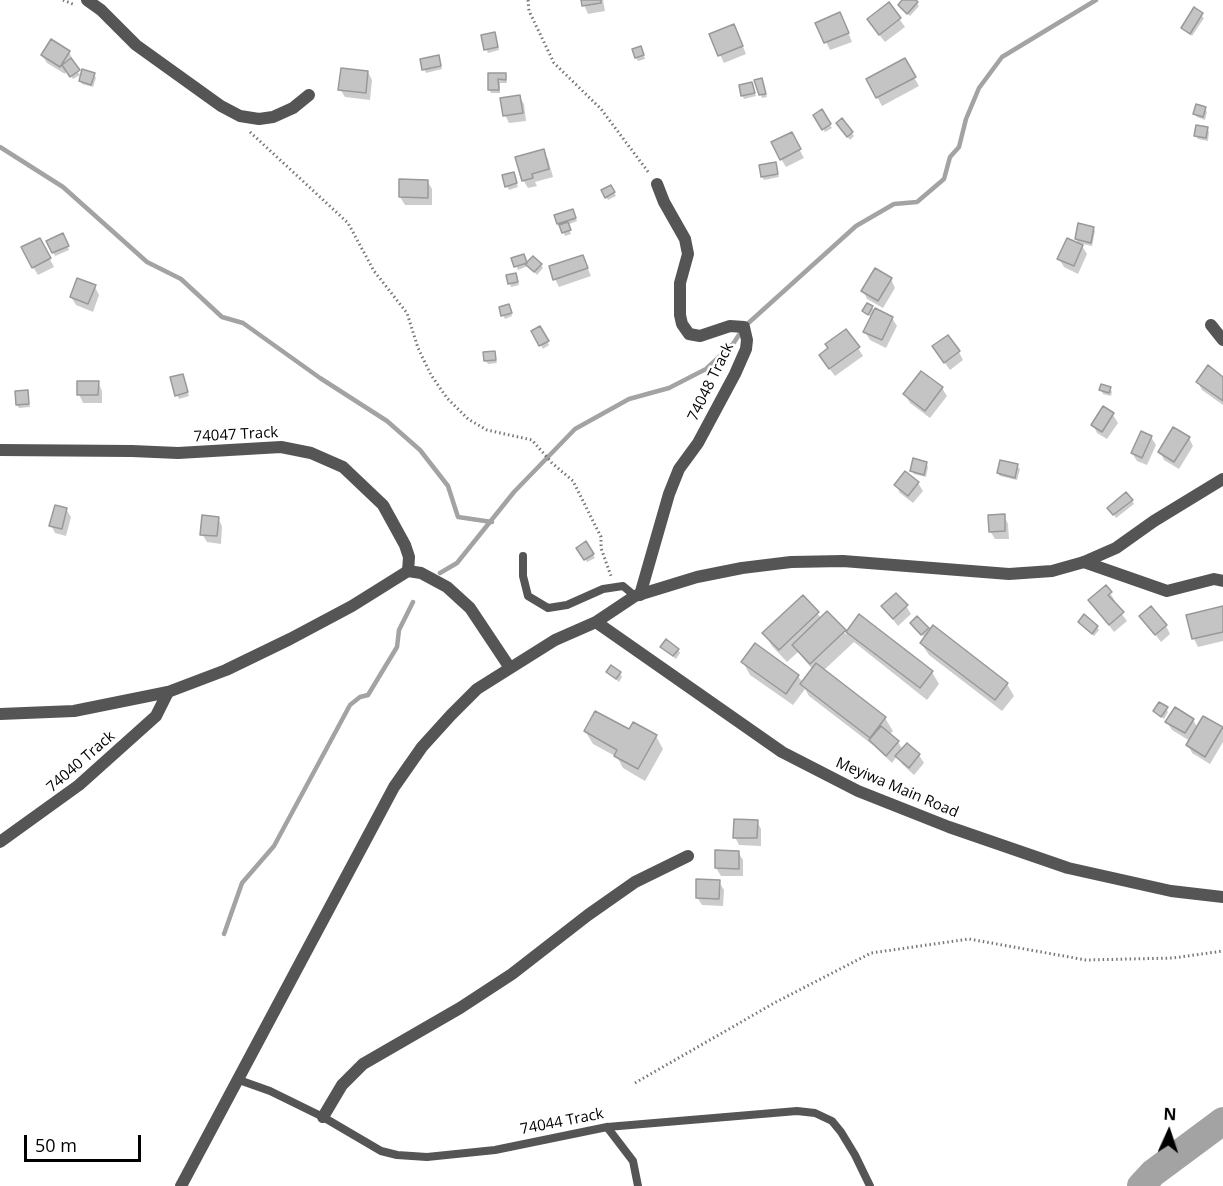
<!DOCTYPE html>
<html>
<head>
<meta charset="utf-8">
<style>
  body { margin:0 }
  #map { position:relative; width:1223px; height:1186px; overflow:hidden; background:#fff; font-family:"Open Sans",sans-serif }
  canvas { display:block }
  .north { position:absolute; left:1139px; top:1102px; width:60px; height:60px; -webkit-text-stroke:4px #fff; paint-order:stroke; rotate:3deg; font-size:16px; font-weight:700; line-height:24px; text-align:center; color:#000 }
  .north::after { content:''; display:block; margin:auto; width:21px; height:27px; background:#000; clip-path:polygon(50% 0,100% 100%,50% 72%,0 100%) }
  .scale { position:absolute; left:24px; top:1135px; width:117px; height:27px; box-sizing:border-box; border:3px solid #000; border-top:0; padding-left:8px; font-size:18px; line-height:21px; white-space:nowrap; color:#000; -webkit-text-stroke:4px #fff; paint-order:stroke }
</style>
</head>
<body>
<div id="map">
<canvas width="1223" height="1186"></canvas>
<div class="north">N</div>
<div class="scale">50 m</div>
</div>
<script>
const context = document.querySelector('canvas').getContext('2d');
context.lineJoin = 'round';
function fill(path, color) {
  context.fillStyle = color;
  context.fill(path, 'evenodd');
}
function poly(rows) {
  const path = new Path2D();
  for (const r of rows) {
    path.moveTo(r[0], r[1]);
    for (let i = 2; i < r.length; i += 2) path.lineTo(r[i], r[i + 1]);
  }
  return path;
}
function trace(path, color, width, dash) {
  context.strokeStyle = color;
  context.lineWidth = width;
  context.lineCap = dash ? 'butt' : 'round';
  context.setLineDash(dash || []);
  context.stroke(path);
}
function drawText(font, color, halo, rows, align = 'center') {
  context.font = font + ' "Open Sans",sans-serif';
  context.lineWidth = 5;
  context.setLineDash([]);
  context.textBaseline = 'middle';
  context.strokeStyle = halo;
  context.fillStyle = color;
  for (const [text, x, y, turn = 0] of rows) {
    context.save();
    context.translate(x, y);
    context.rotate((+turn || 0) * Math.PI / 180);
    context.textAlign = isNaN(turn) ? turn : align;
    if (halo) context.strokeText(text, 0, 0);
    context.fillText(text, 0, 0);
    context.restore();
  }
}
const shadow = poly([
  [582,0,603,0,605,11,588,14],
  [904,0,914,0,919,6,910,16,899,5],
  [889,4,905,27,885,42,873,27],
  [1195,10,1204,18,1192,36,1182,28],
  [844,22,852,42,830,50,817,23],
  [738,34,746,54,724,63,720,55],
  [496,38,499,50,488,53,486,49],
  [641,47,645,59,638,61,636,58],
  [69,52,73,60,72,62,80,75,73,79,67,70,65,74,47,63,42,55],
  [438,57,442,69,426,73,424,69],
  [904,60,919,86,882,106,868,80],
  [368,72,372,80,370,100,345,97,340,89],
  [94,74,96,78,93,87,82,84,80,81],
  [489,74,505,74,507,83,500,83,500,93,491,93,489,89],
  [756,81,763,83,767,97,762,98],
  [752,84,756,96,744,99,742,95],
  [519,96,524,104,526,121,509,123,505,115],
  [1205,109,1207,112,1205,120,1197,117,1195,114],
  [821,111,832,128,825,132,815,116],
  [842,120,854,136,850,140,840,127],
  [1207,128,1209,132,1208,141,1198,139,1196,136],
  [791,134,804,158,786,167,781,159],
  [543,151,548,159,553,177,535,182,537,186,528,188,523,180],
  [775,163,779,177,764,180,762,176],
  [515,177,518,187,509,190,507,186],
  [427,181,432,189,432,205,405,205,400,197],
  [611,187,616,196,608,200,603,191],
  [574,214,577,221,567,225,571,234,565,236,559,223],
  [1093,228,1095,231,1092,246,1078,243,1076,239],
  [65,239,69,250,55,256,53,252],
  [40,240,54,267,38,275,33,267],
  [1068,240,1082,246,1087,254,1078,274,1064,267,1059,259],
  [523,256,527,265,541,265,543,268,537,275,528,266,518,270,513,259],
  [583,257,591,276,559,287,555,279],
  [515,274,519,285,511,287,510,283],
  [891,279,895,288,883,308,867,299,863,291],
  [95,287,99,295,93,312,76,305,71,297],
  [872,307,875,312,892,318,897,326,886,348,870,340,865,332,872,318,864,311],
  [510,309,512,316,505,319,503,315],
  [540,328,549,345,543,349,533,331],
  [858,348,863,356,835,376,825,363],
  [494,352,497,363,488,364,486,361],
  [959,352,963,360,950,370,939,355],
  [1223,378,1223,405,1202,390,1198,382],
  [184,379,189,396,179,399,177,395],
  [98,382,102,391,102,403,83,403,79,394],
  [942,388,947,396,930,418,910,403,905,395],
  [1110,388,1112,392,1111,396,1103,394,1101,390],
  [27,392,30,407,19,408,17,405],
  [1113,415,1118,423,1107,439,1097,433,1093,425],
  [1151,437,1156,445,1147,465,1137,461,1132,453],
  [1189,438,1193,446,1179,469,1164,460,1160,452],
  [926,463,928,467,926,477,914,474,912,471],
  [1017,466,1020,469,1017,480,1000,476,998,473],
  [906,473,918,483,923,491,913,503,900,493,896,485],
  [1132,500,1134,504,1116,518,1111,511],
  [66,509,71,517,66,536,55,533,51,525],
  [1004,516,1008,524,1009,539,995,539,990,531],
  [218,518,222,526,221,544,207,542,202,534],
  [585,543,595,558,587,562,578,548],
  [1110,593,1115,601,1113,602,1127,621,1114,632,1090,600],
  [803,597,822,619,846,634,859,617,932,672,939,684,927,700,854,642,824,670,885,718,893,731,890,734,898,742,903,750,907,745,919,755,924,763,914,775,902,764,897,756,892,763,874,746,809,696,805,689,793,705,750,675,743,662,798,676,803,683,813,670,798,652,787,662,772,646,764,633],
  [906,606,911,614,898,626,883,607],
  [1223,607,1223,641,1198,647,1194,639,1188,616],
  [1141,616,1166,626,1170,634,1161,642],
  [1080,622,1097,627,1099,630,1094,636],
  [914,627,927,629,929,632,1007,684,1014,696,1002,711,929,655,921,643,925,638],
  [662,648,678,650,680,653,676,659],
  [608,672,620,673,622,677,619,682],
  [1166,708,1168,712,1164,719,1155,711],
  [1193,720,1198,728,1222,728,1223,730,1223,742,1210,764,1192,753,1188,745,1190,741,1172,730,1167,722],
  [585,731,656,736,663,749,645,781,623,768,617,757,593,744],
  [757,821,761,829,761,846,739,845,735,837],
  [738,852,743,860,743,876,721,876,716,868],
  [719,882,724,890,723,906,702,905,697,897]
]);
const stream = poly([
  [0,147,63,187,147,262,181,279,222,317,243,323,320,378,387,421,420,450,448,486,458,517,492,522],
  [440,573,457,563,514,492,575,429,629,399,669,388,706,369,733,344,744,327,856,226,894,204,917,202,944,179,950,157,959,147,966,119,979,88,1002,57,1096,0],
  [224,934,242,883,274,846,350,705,360,697,368,695,397,647,399,630,413,602]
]);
const river = poly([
  [1141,1186,1153,1173,1223,1121]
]);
const building = poly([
  [581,0,601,0,601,3,582,6,581,0],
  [902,0,916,0,918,2,907,14,898,5,902,0],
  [889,2,901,18,879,35,867,19,889,2],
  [1194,7,1203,13,1190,34,1181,28,1194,7],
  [840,12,849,33,824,43,815,23,840,12],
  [734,24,743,46,718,56,709,34,734,24],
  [495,32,498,47,484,50,481,35,495,32],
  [51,39,70,51,60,67,41,55,51,39],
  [641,46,644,55,635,58,632,49,641,46],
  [439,55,441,66,422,70,420,59,439,55],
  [71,58,80,70,70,77,62,65,71,58],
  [905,58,916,77,876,98,866,79,905,58],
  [341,68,368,71,366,93,338,90,341,68],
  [82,69,95,73,91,85,79,81,82,69],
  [488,73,506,73,506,80,498,79,499,90,488,90,488,73],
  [762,78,766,94,759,95,754,80,762,78],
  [752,82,755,93,741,96,739,85,752,82],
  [520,95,523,113,503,116,500,98,520,95],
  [1196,104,1206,107,1203,117,1193,114,1196,104],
  [822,109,831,124,822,130,813,115,822,109],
  [842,118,853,132,847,137,836,123,842,118],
  [1196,125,1208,127,1206,138,1194,136,1196,125],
  [792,132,801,149,780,160,771,142,792,132],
  [544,149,549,169,532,174,533,178,522,181,515,157,544,149],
  [776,162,778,174,761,177,759,165,776,162],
  [514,172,517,183,505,187,502,175,514,172],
  [399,179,428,180,428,198,399,197,399,179],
  [611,185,615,192,605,198,601,190,611,185],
  [573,209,576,218,557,224,554,215,573,209],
  [568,222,571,230,562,233,559,225,568,222],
  [1078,223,1094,227,1091,243,1075,239,1078,223],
  [63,233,69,246,52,253,46,241,63,233],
  [40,238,51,258,32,268,21,247,40,238],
  [1067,238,1083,245,1074,266,1057,259,1067,238],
  [524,254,527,263,514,267,511,258,524,254],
  [583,255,588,268,553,280,549,266,583,255],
  [533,256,542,264,534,272,525,264,533,256],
  [875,268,892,278,878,301,861,291,875,268],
  [516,273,518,282,508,284,506,275,516,273],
  [77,278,96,285,88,304,70,297,77,278],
  [867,303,873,306,868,315,862,311,867,303],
  [509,304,512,313,501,316,499,307,509,304],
  [875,308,893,317,882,340,863,332,875,308],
  [540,326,549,341,539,346,531,331,540,326],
  [846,329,860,347,829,369,819,355,828,348,825,344,846,329],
  [948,335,960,351,944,363,932,346,948,335],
  [495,351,496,360,484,361,483,352,495,351],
  [1208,365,1223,377,1223,401,1196,382,1208,365],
  [921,371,943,387,925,411,903,394,921,371],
  [183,374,188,392,175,396,170,377,183,374],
  [77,381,99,381,98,395,77,395,77,381],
  [1101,384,1111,387,1109,393,1099,390,1101,384],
  [28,390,29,404,16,405,15,391,28,390],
  [1103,406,1114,413,1102,432,1091,425,1103,406],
  [1173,427,1190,437,1174,462,1158,452,1173,427],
  [1141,431,1152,436,1142,458,1131,453,1141,431],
  [913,458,927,462,924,475,910,471,913,458],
  [1000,460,1018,464,1015,478,997,473,1000,460],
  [905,471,919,482,908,496,894,485,905,471],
  [1126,492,1133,500,1113,515,1107,508,1126,492],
  [55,505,67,508,62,529,49,526,55,505],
  [1005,514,1005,531,989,532,988,515,1005,514],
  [202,515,219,517,217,536,200,535,202,515],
  [586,541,594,554,584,560,576,548,586,541],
  [1106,585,1112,592,1108,595,1124,612,1109,625,1088,600,1106,585],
  [896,593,908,605,893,619,881,606,896,593],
  [803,595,819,612,779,650,762,633,803,595],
  [1151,606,1167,625,1155,635,1139,616,1151,606],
  [1223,606,1223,632,1192,639,1186,615,1223,606],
  [827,611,846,630,810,664,792,645,827,611],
  [859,614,933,671,920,688,846,632,859,614],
  [1084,614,1098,626,1092,634,1078,622,1084,614],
  [917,616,929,628,921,635,910,623,917,616],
  [933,625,1008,683,995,700,920,643,933,625],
  [666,639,679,649,673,656,660,647,666,639],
  [755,643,799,675,786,694,741,662,755,643],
  [816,663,886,717,870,738,800,684,816,663],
  [611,665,621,672,616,679,606,672,611,665],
  [1159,702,1168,707,1161,717,1153,711,1159,702],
  [1175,707,1194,719,1185,733,1165,722,1175,707],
  [595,711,629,729,633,722,657,735,638,769,614,756,617,750,584,731,595,711],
  [1203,716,1223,727,1205,757,1186,745,1203,716],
  [881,726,899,741,886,756,869,740,881,726],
  [907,743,920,754,909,768,895,756,907,743],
  [734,819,758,820,757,838,733,838,734,819],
  [715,850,739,851,739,869,715,868,715,850],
  [696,879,720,880,719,899,696,898,696,879]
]);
const path = poly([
  [63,0,75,5],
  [528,0,529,11,554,63,601,109,649,173],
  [250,132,348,223,374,271,407,313,418,348,431,375,447,398,468,419,487,430,532,440,552,463,573,481,601,537,601,548,611,576],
  [635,1083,776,1002,871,953,969,939,1086,960,1173,958,1223,951]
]);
const service = poly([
  [523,556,523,576,528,596,548,608,567,605,603,589,623,586,635,596],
  [239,1080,270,1091,323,1117,381,1151,397,1155,427,1157,495,1150,607,1127,797,1111,815,1113,832,1121,841,1132,855,1155,870,1186],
  [607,1127,633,1161,638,1186]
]);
const minor = poly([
  [87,0,101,10,136,45,221,106,240,116,259,119,273,117,293,108,309,95],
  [1211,325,1223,340],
  [0,450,132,451,178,453,281,447,311,453,343,467,383,505,405,545,409,557,408,571],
  [1084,562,1167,591,1214,579,1223,581],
  [640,595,669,494,679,469,698,443,735,374,746,349,747,340,744,327,730,326,700,336,689,334,682,324,680,315,680,283,688,254,685,239,664,202,657,184],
  [0,842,79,785,156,716,168,692],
  [323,1117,342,1085,363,1064,460,1008,512,974,588,915,635,882,688,856]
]);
const tertiary = poly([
  [596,622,782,752,858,791,949,827,1068,868,1171,891,1223,897],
  [0,714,74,711,168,692,226,670,290,639,352,606,408,571,421,573,447,587,470,608,510,668],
  [181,1186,394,787,422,747,451,715,477,689,555,640,596,622,635,596,697,577,742,568,791,562,843,561,1009,574,1052,571,1084,562,1116,548,1154,521,1223,479]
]);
const streetNames = [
  ["74048 Track",711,382,-64],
  ["74047 Track",236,435,-3],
  ["74040 Track",81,762,-41],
  ["Meyiwa Main Road",897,788,23],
  ["74044 Track",562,1122,-11]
];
fill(shadow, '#0003');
trace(stream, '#a3a3a3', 4.5);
trace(river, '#a3a3a3', 28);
fill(building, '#c4c4c4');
trace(building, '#999', 1.5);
trace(path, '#777', 3, [1.5, 3]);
trace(service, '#555', 8);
trace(minor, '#555', 12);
trace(tertiary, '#555', 12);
drawText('15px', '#000', '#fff', streetNames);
</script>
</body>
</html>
